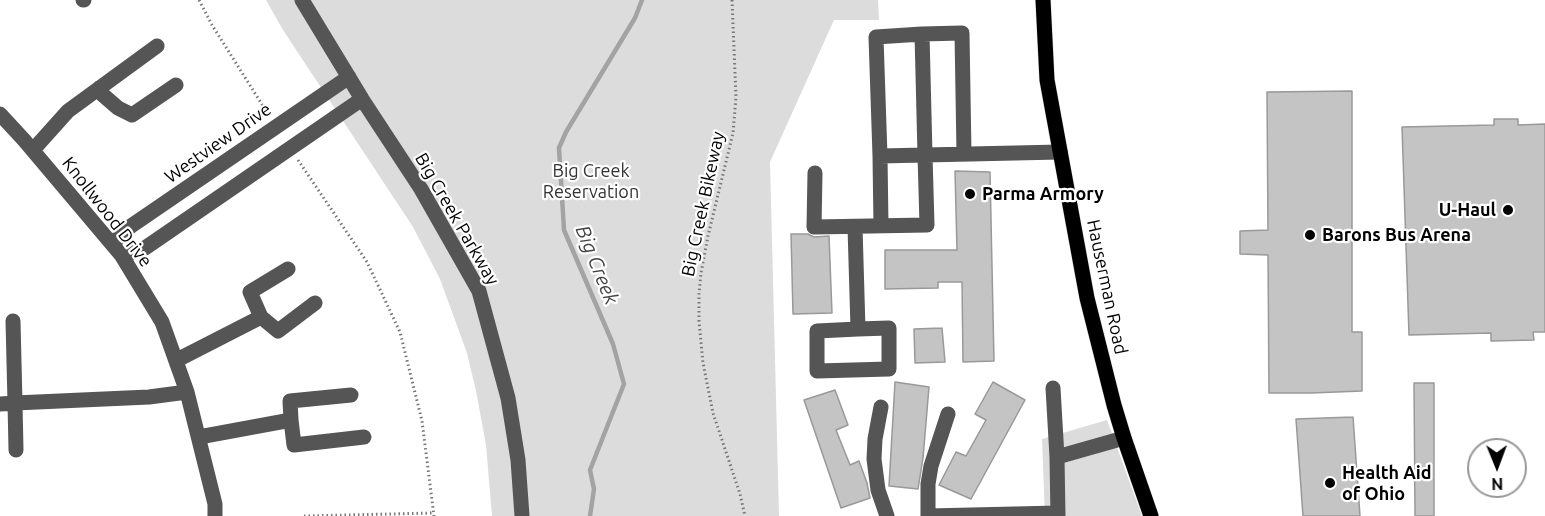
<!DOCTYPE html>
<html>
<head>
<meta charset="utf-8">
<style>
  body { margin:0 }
  #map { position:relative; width:1545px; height:516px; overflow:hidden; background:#fff; font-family:Ubuntu,sans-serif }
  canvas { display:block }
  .north { position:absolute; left:1467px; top:438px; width:60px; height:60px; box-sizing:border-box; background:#fff; border:2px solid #999; border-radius:50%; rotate:179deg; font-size:16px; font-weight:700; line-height:24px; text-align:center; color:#000 }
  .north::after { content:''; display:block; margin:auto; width:21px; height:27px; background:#000; clip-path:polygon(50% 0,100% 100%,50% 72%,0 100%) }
</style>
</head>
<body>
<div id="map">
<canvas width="1545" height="516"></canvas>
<div class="north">N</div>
</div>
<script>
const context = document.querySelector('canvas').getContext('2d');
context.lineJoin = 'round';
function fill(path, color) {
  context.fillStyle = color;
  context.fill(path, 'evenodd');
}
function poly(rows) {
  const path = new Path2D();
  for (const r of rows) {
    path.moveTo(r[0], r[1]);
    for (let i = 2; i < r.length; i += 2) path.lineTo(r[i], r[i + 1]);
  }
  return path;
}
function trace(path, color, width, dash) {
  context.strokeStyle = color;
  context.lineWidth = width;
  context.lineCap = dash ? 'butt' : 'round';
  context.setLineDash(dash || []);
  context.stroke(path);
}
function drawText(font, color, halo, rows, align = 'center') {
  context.font = font + ' Ubuntu,sans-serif';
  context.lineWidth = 4.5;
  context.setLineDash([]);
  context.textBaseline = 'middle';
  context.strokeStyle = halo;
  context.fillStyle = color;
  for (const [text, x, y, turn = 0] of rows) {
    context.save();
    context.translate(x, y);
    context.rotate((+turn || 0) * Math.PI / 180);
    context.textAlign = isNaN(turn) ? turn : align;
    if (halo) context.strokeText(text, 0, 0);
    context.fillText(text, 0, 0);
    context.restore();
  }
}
const green = poly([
  [266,0,878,0,879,20,834,20,770,162,779,516,492,516,486,445,476,391,467,353,440,279,413,227,283,30],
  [1107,420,1142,516,1045,516,1042,439]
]);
const stream = poly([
  [590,516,594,489,590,470,624,384,613,344,564,230,559,148,566,132,635,18,642,0]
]);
const building = poly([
  [1352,91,1352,332,1362,332,1362,391,1311,393,1269,393,1268,255,1240,254,1240,231,1268,230,1267,92,1352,91],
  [1494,119,1518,119,1518,125,1545,124,1545,332,1533,332,1534,340,1491,341,1491,333,1409,335,1402,127,1494,125,1494,119],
  [955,171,990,172,994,361,963,362,962,282,938,282,938,288,885,289,885,250,957,250,955,171],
  [791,234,808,234,814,237,829,236,832,313,793,314,791,234],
  [942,328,945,362,915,363,914,329,942,328],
  [895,382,929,387,923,458,918,489,889,486,895,382],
  [993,382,1025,400,971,499,939,485,956,452,966,456,986,420,975,414,993,382],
  [1414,383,1434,383,1434,516,1415,516,1414,383],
  [835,390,848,425,836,430,850,465,859,461,867,483,870,498,841,508,804,400,835,390],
  [1353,417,1360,516,1303,516,1296,419,1353,417]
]);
const path = poly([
  [199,0,212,25,268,114],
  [732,0,736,97,733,133,708,236,701,273,699,294,699,321,703,363,713,413,740,494,745,516],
  [298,160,367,262,400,332,422,421,434,516],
  [304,516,434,513]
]);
const minor = poly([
  [83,0,84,0],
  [302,0,362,99,421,189,479,291,508,398,518,460,522,516],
  [99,88,103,95,118,108,132,115,176,85],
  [0,114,24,140,122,256,162,322,187,392,215,504,215,516],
  [33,150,68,111,157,46],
  [964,154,962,33,922,34,925,155,1060,152],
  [880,156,881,226],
  [815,173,814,227,927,225,925,155,880,156,876,37,922,34],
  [855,227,858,329,817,331,817,371,889,369,889,328,858,329],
  [112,244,131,226,349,77],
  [122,256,145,248,362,99],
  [261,317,278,331,315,303],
  [177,360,261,317,250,292,288,269],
  [1053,388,1057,457],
  [0,404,15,403,13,321],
  [881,407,875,439,874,459,878,490,887,516],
  [291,420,290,401,351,395],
  [199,437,291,420,294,445,364,437],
  [16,450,15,403,149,397,187,392],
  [928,516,1058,513],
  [928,516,928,484,931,466,948,414],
  [1058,516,1057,457,1124,438]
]);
const major = poly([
  [1043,0,1047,80,1087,298,1114,405,1124,438,1151,516]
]);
const markers = [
  [970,194,6,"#000"],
  [1508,210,6,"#000"],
  [1310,235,6,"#000"],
  [1330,483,6,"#000"]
];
const streetNames = [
  ["Westview Drive",218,143,-35],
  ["Big Creek Bikeway",703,204,-78],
  ["Knollwood Drive",107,212,52],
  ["Big Creek Parkway",457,219,60],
  ["Hauserman Road",1107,287,78]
];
const parkNames = [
  ["Big Creek",591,171],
  ["Reservation",591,192]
];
const poiNames = [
  ["Parma Armory",982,194],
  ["U-Haul",1496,210,"right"],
  ["Barons Bus Arena",1322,235],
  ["Health Aid",1342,473],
  ["of Ohio",1342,494]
];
const waterNames = [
  ["Big Creek",597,265,68]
];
fill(green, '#dcdcdc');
trace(stream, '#a3a3a3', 4.5);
fill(building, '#c4c4c4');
trace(building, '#999', 1.5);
trace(major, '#dbdbdb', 16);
trace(path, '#777', 3, [1.5, 3]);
trace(minor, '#555', 15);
trace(major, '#000', 15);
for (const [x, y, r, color] of markers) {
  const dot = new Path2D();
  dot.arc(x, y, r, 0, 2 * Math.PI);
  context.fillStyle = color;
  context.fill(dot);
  trace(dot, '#fff', 2);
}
drawText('18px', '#000', '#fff', streetNames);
drawText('18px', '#333', '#fff', parkNames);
drawText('bold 18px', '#000', '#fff', poiNames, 'left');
drawText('italic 20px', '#444', '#fff', waterNames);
</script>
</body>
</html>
